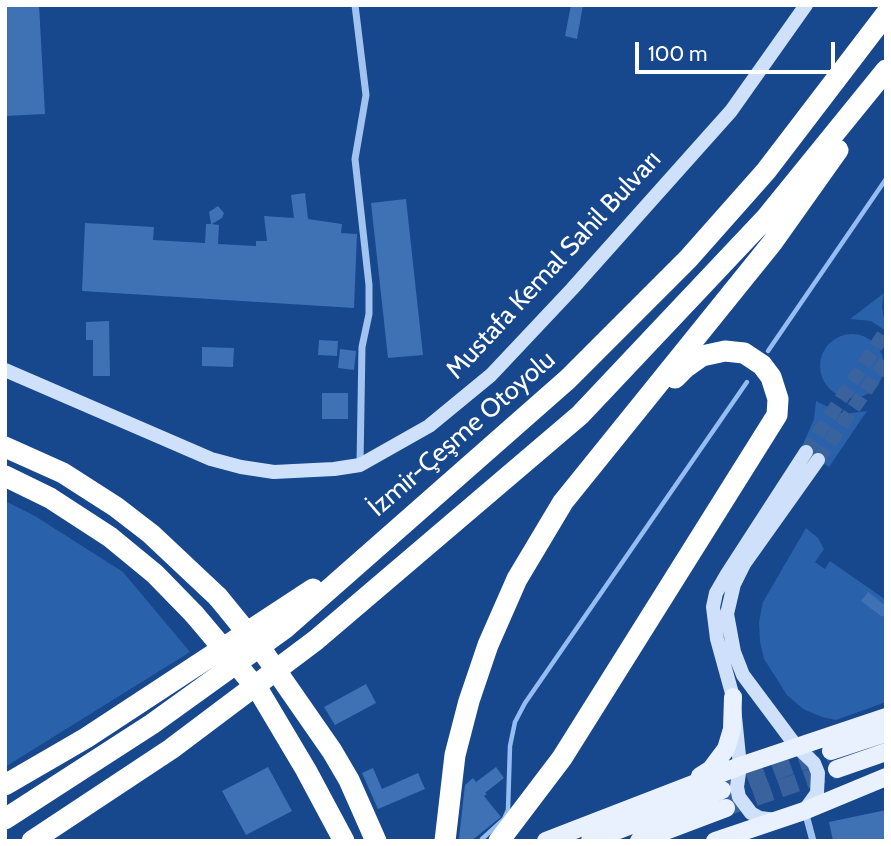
<!DOCTYPE html>
<html>
<head>
<meta charset="utf-8">
<style>
  body { margin:0 }
  #map { position:relative; width:891px; height:846px; overflow:hidden; background:#17478d; font-family:Cabin,sans-serif }
  canvas { display:block }
  .frame { position:absolute; inset:0; border:7px solid #fff; pointer-events:none }
  .scale { position:absolute; left:635px; top:42px; width:200px; height:32px; box-sizing:border-box; border:4px solid #fff; border-top:0; padding-left:9px; font-size:21px; line-height:24px; white-space:nowrap; color:#fff; -webkit-text-stroke:5px #17478d; paint-order:stroke }
</style>
</head>
<body>
<div id="map">
<canvas width="891" height="846"></canvas>
<div class="frame"></div>
<div class="scale">100 m</div>
</div>
<script>
const context = document.querySelector('canvas').getContext('2d');
context.lineJoin = 'round';
function fill(path, color) {
  context.fillStyle = color;
  context.fill(path, 'evenodd');
}
function poly(rows) {
  const path = new Path2D();
  for (const r of rows) {
    if (r.length === 3) {
      path.moveTo(r[0] + r[2], r[1]);
      path.arc(r[0], r[1], r[2], 0, 2 * Math.PI);
      continue;
    }
    path.moveTo(r[0], r[1]);
    for (let i = 2; i < r.length; i += 2) path.lineTo(r[i], r[i + 1]);
  }
  return path;
}
function trace(path, color, width, dash) {
  context.strokeStyle = color;
  context.lineWidth = width;
  context.lineCap = dash ? 'butt' : 'round';
  context.setLineDash(dash || []);
  context.stroke(path);
}
function drawText(font, color, halo, rows, align = 'center') {
  context.font = font + ' Cabin,sans-serif';
  context.lineWidth = 6;
  context.setLineDash([]);
  context.textBaseline = 'middle';
  context.strokeStyle = halo;
  context.fillStyle = color;
  for (const [text, x, y, turn = 0] of rows) {
    context.save();
    context.translate(x, y);
    context.rotate((+turn || 0) * Math.PI / 180);
    context.textAlign = isNaN(turn) ? turn : align;
    if (halo) context.strokeText(text, 0, 0);
    context.fillText(text, 0, 0);
    context.restore();
  }
}
const green = poly([
  [884,293,882,307,886,331,871,321,850,319],
  [852,366,32],
  [816,401,843,414,867,411,829,467,801,449,814,419],
  [5,501,35,516,123,572,190,652,5,767],
  [806,528,818,538,824,549,815,562,825,569,830,561,886,600,886,702,836,720,822,717,803,709,787,695,764,659,760,642,759,622,763,602]
]);
const stream = poly([
  [768,351,886,179],
  [482,839,504,819,508,810,510,746,515,722,525,703,747,382]
]);
const building = poly([
  [5,5,39,5,45,114,5,116],
  [571,5,583,5,577,39,565,36],
  [305,193,308,219,342,224,341,233,357,234,354,308,82,291,85,223,154,227,153,240,205,243,206,224,211,224,209,212,218,206,224,213,222,218,212,224,219,225,218,244,256,246,256,241,267,241,264,216,294,218,291,195],
  [406,199,423,355,388,358,371,203],
  [109,321,110,376,93,376,93,340,86,340,86,322],
  [319,340,338,341,337,356,318,355],
  [202,347,234,348,233,367,202,366],
  [340,349,356,351,354,370,338,368],
  [322,393,348,393,348,419,322,419],
  [868,592,886,606,886,617,881,616,861,601],
  [366,684,376,703,335,725,324,707],
  [268,767,292,811,246,835,222,791],
  [496,767,504,778,485,793,487,794,484,796,501,817,471,841,461,841,459,838,465,785,473,778,476,782],
  [373,768,382,789,418,773,425,789,378,809,362,773],
  [886,810,886,841,833,841,829,822]
]);
const secondaryTunnel = poly([
  [806,452,886,331],
  [818,460,886,361]
]);
const primaryTunnel = poly([
  [723,790,831,751],
  [729,806,837,769]
]);
const street = poly([
  [355,5,366,95,355,159,369,285,369,314,362,347,360,464],
  [805,811,813,841]
]);
const secondary = poly([
  [5,370,211,459,241,467,274,472,334,469,360,465,429,426,491,375,572,289,731,111,806,5],
  [804,811,817,793,818,773,814,763,796,746,743,675,734,652,727,614,734,584,744,564,818,460],
  [776,820,760,818,751,813,739,797,737,787,740,766,733,697,717,639,713,607,716,593,727,574,806,452]
]);
const primary = poly([
  [831,751,886,733],
  [837,769,886,752],
  [700,776,711,769,726,749,732,729,733,697],
  [546,841,740,766,886,717],
  [590,841,722,790],
  [639,841,726,808],
  [715,841,804,811,886,777]
]);
const highway = poly([
  [5,447,63,473,116,507,151,534,218,597],
  [5,476,50,498,110,537,155,574,194,614],
  [5,785,86,738,313,589],
  [5,819,152,724,284,629,568,379,688,259,766,171,886,14],
  [32,841,171,749,316,640,580,415,765,219,886,70],
  [445,841,455,755,469,701,488,645,517,579,563,502,772,243,838,150],
  [499,841,562,758,777,415,778,399,771,377,762,365,744,353,725,351,702,356,685,368,675,378]
]);
const highwayBridge = poly([
  [218,597,266,656,332,751,349,780,376,841],
  [194,614,259,691,306,770,344,841]
]);
const streetNames = [
  ["Mustafa Kemal Sahil Bulvarı",554,265,-47],
  ["İzmir-Çeşme Otoyolu",462,434,-41]
];
fill(green, '#2961ab');
trace(stream, '#94bdf2', 4.5);
fill(building, '#3f71b5');
trace(secondaryTunnel, '#3a639e', 14, [14, 7]);
trace(primaryTunnel, '#3a639e', 18, [18, 9]);
trace(street, '#a2c3ef', 7);
trace(secondary, '#cfe1fa', 14);
trace(primary, '#e9f1ff', 18);
trace(highway, '#fff', 21);
trace(highwayBridge, '#fff', 21);
drawText('26px', '#fff', '#17478d', streetNames);
</script>
</body>
</html>
